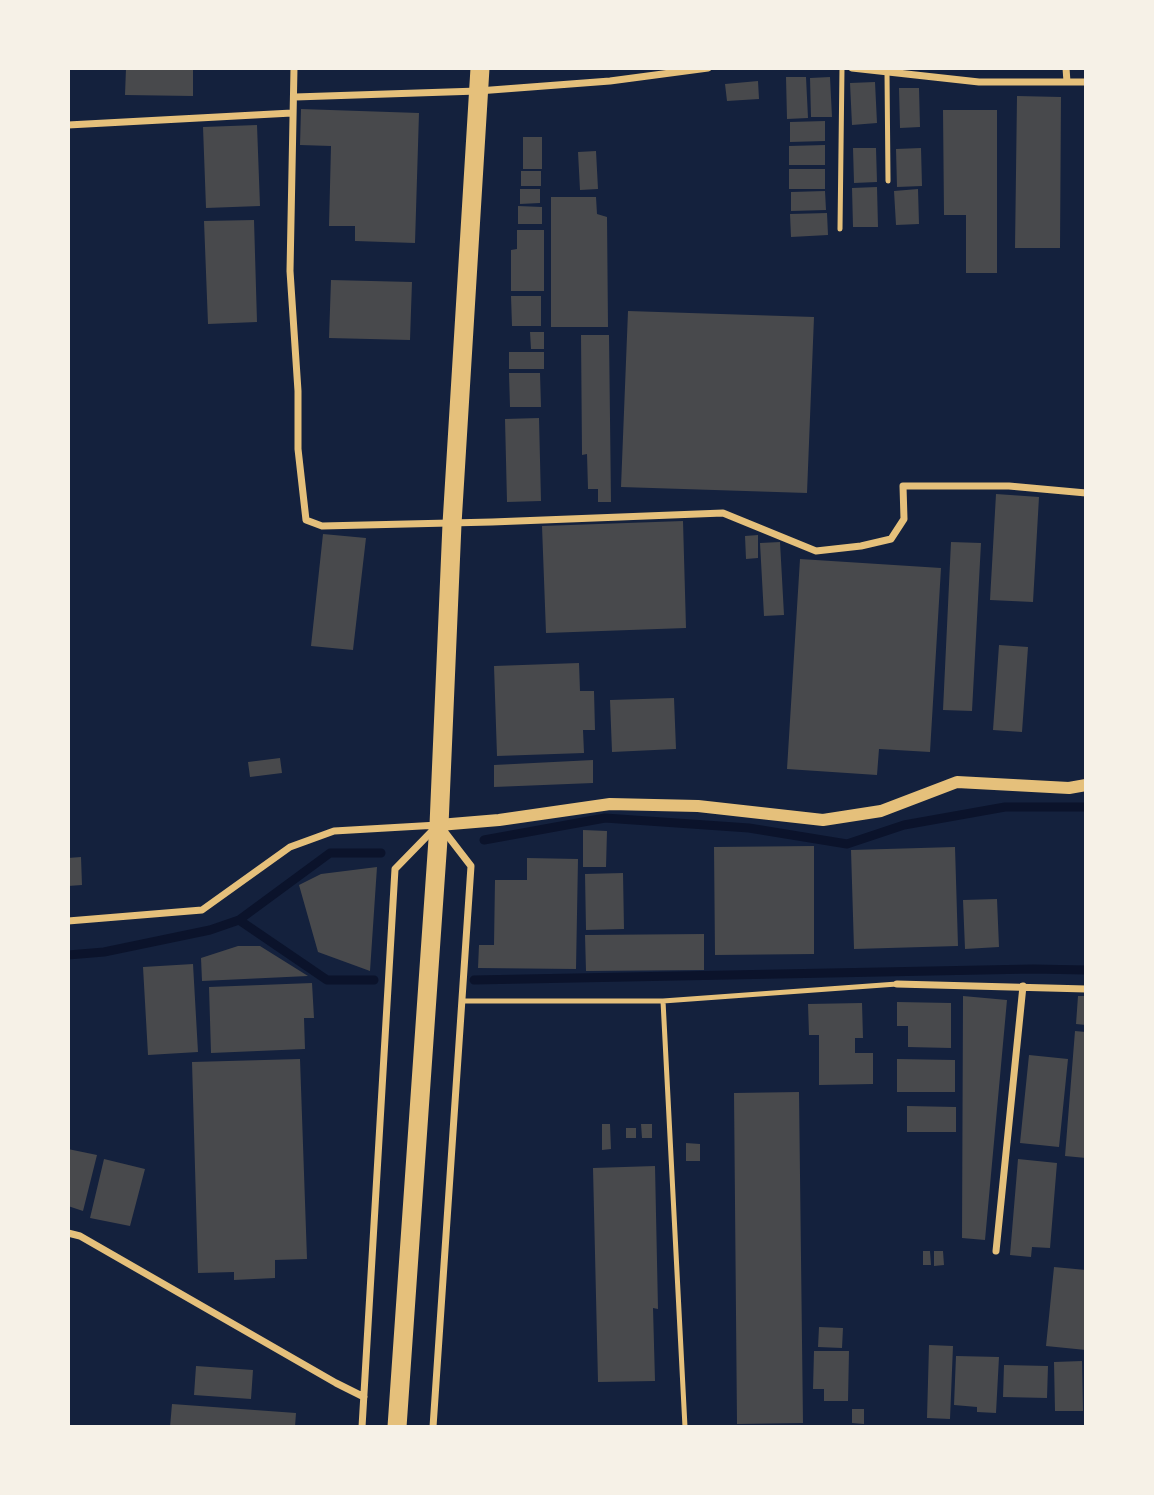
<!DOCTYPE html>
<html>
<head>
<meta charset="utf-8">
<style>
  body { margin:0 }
  #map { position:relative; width:1154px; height:1495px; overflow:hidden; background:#14213d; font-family:"DejaVu Sans",sans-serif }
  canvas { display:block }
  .frame { position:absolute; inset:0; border:70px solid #f6f1e7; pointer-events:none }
</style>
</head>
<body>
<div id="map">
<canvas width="1154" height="1495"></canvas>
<div class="frame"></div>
</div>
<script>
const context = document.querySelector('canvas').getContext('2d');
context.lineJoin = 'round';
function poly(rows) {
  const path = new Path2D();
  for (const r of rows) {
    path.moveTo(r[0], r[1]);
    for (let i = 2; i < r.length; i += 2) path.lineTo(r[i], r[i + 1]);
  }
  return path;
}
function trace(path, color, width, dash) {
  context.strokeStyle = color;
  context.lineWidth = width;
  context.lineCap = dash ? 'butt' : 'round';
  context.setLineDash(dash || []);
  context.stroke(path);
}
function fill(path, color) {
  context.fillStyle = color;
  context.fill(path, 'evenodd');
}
const stream = poly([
  [484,840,605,818,749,828,847,844,904,825,1005,807,1086,807],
  [239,920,327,980,374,980],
  [68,955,104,952,210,930,239,920,330,853,381,853],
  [474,980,1033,969,1086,970]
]);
const building = poly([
  [126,68,193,68,193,96,125,95],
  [786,77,806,77,808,118,787,119],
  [830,77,832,117,811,117,810,78],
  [758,81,759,99,727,101,725,84],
  [875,82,877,123,852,125,850,83],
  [899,88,919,88,920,127,900,128],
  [1017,96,1061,97,1060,248,1015,248],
  [301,109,419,113,415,243,355,241,355,226,329,226,331,146,300,145],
  [943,110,997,110,997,273,966,273,966,215,944,215],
  [825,121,825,141,790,142,790,122],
  [257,125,260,206,206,208,203,127],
  [523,137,542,137,542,169,523,169],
  [825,145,825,165,789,165,789,146],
  [853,148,876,148,877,182,854,183],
  [921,148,922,186,897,187,896,149],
  [596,151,598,189,580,190,578,152],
  [789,169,825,169,825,189,789,189],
  [521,171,541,171,541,186,521,186],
  [877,187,878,227,853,227,852,188],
  [520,189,540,189,540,203,520,204],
  [918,189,919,224,896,225,894,191],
  [825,191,826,210,791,211,791,192],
  [551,197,596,197,597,214,607,217,608,327,551,327],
  [518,206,542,207,542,224,518,224],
  [827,213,828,235,791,237,790,214],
  [254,220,257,322,208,324,204,221],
  [517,230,544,230,544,291,511,291,511,250,517,249],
  [331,280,412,282,410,340,329,338],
  [511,296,541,296,541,326,512,326],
  [628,311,814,317,807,493,621,487],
  [530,332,544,332,544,349,531,349],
  [581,335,609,335,611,502,598,502,598,489,588,489,587,454,582,455],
  [509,352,544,352,544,369,509,369],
  [509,373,540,373,541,407,510,407],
  [539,418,541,501,507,502,505,419],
  [996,494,1039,497,1033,602,990,600],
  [683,521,686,628,546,633,542,526],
  [323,534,366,538,353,650,311,646],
  [758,535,758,558,746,559,745,536],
  [780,542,784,615,764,616,760,543],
  [951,542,981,543,972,711,943,710],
  [800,559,941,568,930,752,879,749,877,775,787,769],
  [999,645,1028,647,1022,732,993,730],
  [579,663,580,691,594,691,595,730,583,730,584,753,497,756,494,666],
  [674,698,676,749,612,752,610,700],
  [280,758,282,773,250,777,248,762],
  [593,760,593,783,494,787,494,765],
  [583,830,607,831,606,867,583,867],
  [814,846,814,954,715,955,714,847],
  [955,847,958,946,854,949,851,850],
  [81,857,82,885,68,886,68,858],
  [527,858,578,859,576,969,478,968,479,945,494,945,495,880,527,880],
  [377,867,370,971,318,952,299,885,321,874],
  [623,873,624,929,586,930,585,874],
  [997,899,999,947,965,949,963,900],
  [704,934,704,970,586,971,585,935],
  [238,946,260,946,308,976,202,981,201,958],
  [193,964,198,1052,148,1055,143,967],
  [312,983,314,1018,304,1018,305,1049,211,1053,209,987],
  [963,996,1007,1000,985,1240,962,1238],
  [1078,996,1086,996,1086,1025,1076,1024],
  [897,1002,951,1003,951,1048,908,1047,908,1026,897,1026],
  [862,1003,863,1038,855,1038,855,1053,873,1053,873,1084,819,1085,819,1035,809,1035,808,1004],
  [1075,1031,1086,1032,1086,1158,1065,1156],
  [1029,1055,1068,1059,1059,1147,1020,1143],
  [300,1059,307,1259,275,1260,275,1278,234,1280,234,1272,198,1273,192,1062],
  [897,1059,955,1060,955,1092,897,1092],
  [799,1092,803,1423,737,1424,734,1093],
  [907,1106,956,1107,956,1132,907,1132],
  [602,1124,610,1124,611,1149,602,1150],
  [641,1124,652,1124,652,1138,642,1138],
  [626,1128,636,1128,636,1138,626,1138],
  [686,1143,700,1144,700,1161,686,1161],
  [68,1149,97,1155,83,1211,68,1206],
  [104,1159,145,1169,130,1226,90,1218],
  [1018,1159,1057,1163,1050,1248,1032,1247,1031,1257,1010,1255],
  [655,1166,658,1309,653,1308,655,1381,598,1382,593,1168],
  [923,1251,930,1251,931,1265,923,1265],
  [934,1251,943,1251,944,1265,934,1266],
  [1054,1267,1086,1270,1086,1350,1046,1346],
  [819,1327,843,1328,842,1348,818,1347],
  [929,1345,953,1346,950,1419,927,1418],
  [814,1351,849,1351,848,1401,824,1401,824,1389,813,1389],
  [956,1356,999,1357,996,1413,977,1412,977,1407,954,1405],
  [1082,1361,1083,1411,1055,1411,1054,1362],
  [1004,1365,1048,1366,1047,1398,1003,1397],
  [196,1366,253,1370,251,1399,194,1395],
  [172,1404,296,1413,295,1427,170,1427],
  [852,1409,864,1409,864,1424,852,1423]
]);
const service = poly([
  [887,72,888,181],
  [840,229,842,68],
  [462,1001,663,1001,897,984],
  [663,1001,685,1427]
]);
const minor = poly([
  [294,68,290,271,298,391,298,449,306,520,322,526,492,522,723,513,816,551,861,546,891,539,904,519,903,486,1009,486,1086,493],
  [852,68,979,82,1086,82],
  [1066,68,1067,82],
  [295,97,478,91,610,81,708,68],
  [68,125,292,113],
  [68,921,202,910,290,847,334,831,438,825],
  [897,984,1086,989],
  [68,1233,80,1236,336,1383,364,1397],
  [996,1251,1023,986],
  [362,1427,395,869,433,830],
  [433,1427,471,866,444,831]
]);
const tertiary = poly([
  [439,825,499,820,610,804,698,806,823,820,881,811,957,782,1069,788,1086,785]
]);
const trunk = poly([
  [397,1427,439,825,452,524,480,68]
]);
trace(stream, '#0b132b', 9);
fill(building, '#48494c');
trace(service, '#e5c07b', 5);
trace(minor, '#e5c07b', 7);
trace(tertiary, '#e5c07b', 12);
trace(trunk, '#e5c07b', 19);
</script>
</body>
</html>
